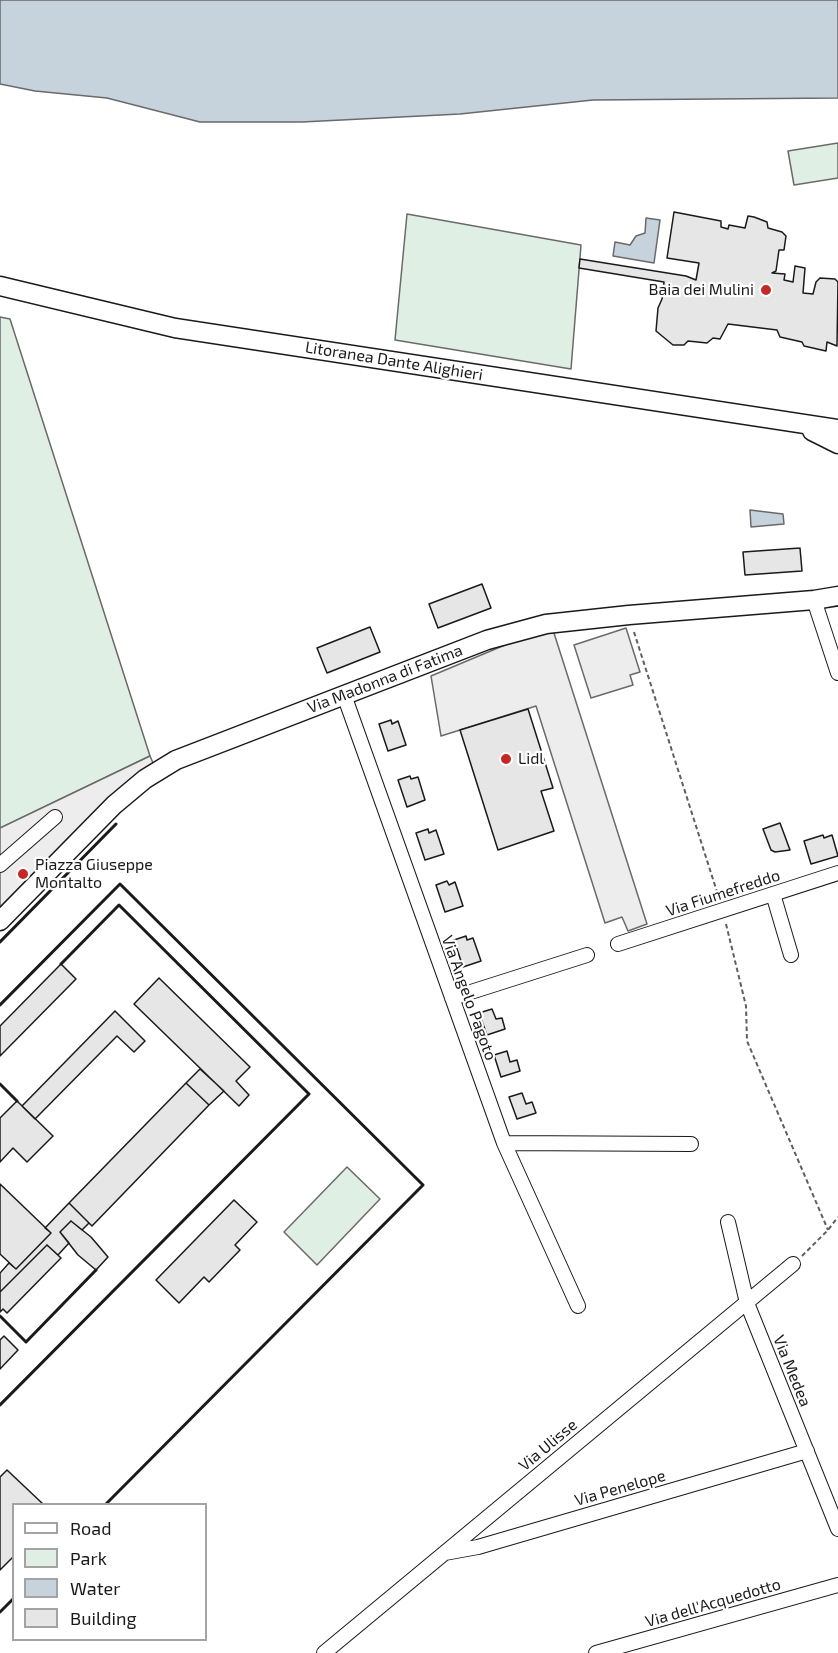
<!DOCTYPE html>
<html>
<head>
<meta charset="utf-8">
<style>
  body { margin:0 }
  #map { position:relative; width:838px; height:1653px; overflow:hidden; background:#fff; font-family:"Exo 2",sans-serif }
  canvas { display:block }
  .legend { position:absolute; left:12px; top:1503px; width:195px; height:138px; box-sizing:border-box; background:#fff; border:2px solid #a3a3a3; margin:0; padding:8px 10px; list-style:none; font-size:18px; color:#1a1a1a }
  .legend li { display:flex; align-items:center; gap:12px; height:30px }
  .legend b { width:30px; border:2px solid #a3a3a3 }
</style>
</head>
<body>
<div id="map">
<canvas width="838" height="1653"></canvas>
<ul class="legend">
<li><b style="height:8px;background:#fff"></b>Road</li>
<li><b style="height:16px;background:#e0efe3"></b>Park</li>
<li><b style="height:16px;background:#c6d2dc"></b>Water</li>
<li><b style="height:16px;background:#e6e6e6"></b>Building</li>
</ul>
</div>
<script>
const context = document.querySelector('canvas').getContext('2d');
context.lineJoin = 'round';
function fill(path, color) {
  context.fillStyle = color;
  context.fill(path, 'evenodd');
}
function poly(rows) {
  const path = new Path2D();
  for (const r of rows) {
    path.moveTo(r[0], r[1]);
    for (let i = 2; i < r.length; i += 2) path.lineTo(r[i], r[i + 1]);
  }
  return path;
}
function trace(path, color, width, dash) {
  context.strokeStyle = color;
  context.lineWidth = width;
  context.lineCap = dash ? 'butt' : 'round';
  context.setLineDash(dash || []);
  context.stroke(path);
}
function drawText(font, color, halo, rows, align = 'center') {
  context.font = font + ' "Exo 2",sans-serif';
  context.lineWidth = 4.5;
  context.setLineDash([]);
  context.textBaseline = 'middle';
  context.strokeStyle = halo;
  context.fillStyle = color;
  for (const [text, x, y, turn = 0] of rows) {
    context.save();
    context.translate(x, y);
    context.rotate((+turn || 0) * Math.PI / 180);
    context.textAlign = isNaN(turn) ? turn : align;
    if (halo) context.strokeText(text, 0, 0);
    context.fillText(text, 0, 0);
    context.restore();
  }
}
const green = poly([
  [838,143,838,178,794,185,788,151,838,143],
  [407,214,581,245,571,369,395,340,407,214],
  [0,317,10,319,150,756,0,828,0,317],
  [347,1167,380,1199,317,1265,284,1232,347,1167]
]);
const parking = poly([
  [626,628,640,672,630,675,633,685,591,698,574,645,626,628],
  [553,630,647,924,628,931,622,917,605,923,536,706,441,736,431,676,524,637,553,630],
  [150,756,157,772,0,921,0,828,150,756]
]);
const water = poly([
  [0,0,838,0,838,98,593,100,460,114,302,122,200,122,107,98,35,91,0,84,0,0],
  [646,218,660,220,654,263,613,256,615,242,630,245,636,236,645,233,646,218],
  [750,510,783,514,784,524,751,527,750,510]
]);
const building = poly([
  [674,212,721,221,721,227,728,229,729,225,745,228,748,216,754,217,767,222,768,228,782,232,786,236,784,250,779,250,776,271,772,273,785,274,784,280,793,282,795,266,805,268,803,293,813,294,816,282,820,278,835,279,838,282,837,346,827,342,826,351,804,346,802,342,780,337,777,330,728,324,720,339,713,338,707,343,688,341,684,345,673,345,656,331,658,308,662,299,664,282,579,268,580,259,686,276,696,280,699,263,667,258,674,212],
  [800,548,802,571,745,575,743,552,800,548],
  [482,584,491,608,438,628,429,604,482,584],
  [370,627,380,652,327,673,317,648,370,627],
  [528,709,553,788,541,791,554,831,498,850,460,730,528,709],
  [391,720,392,724,398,721,406,745,388,751,379,724,391,720],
  [410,776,411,779,418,777,425,800,407,807,398,780,410,776],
  [780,823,790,850,775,852,771,850,763,829,780,823],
  [428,829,429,833,436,830,444,854,425,860,416,833,428,829],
  [823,835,824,838,832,835,838,856,811,864,804,841,823,835],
  [447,881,449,885,455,882,463,906,445,912,436,885,447,881],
  [466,936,467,940,473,938,481,961,463,967,454,940,466,936],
  [61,964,76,979,0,1056,0,1026,61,964],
  [159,978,250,1067,236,1081,249,1095,239,1106,134,1004,159,978],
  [492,1009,496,1019,502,1018,505,1029,487,1035,479,1013,492,1009],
  [115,1011,145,1041,134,1052,117,1036,35,1119,22,1106,115,1011],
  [507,1051,510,1062,517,1060,520,1071,501,1077,494,1055,507,1051],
  [200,1069,224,1091,209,1105,186,1083,200,1069],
  [186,1083,209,1105,92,1226,69,1203,186,1083],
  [522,1093,526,1104,532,1102,536,1113,517,1119,509,1097,522,1093],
  [17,1101,53,1136,27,1162,13,1148,0,1162,0,1118,17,1101],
  [0,1184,51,1233,16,1269,0,1254,0,1184],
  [234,1200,257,1222,235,1245,240,1250,209,1282,204,1277,179,1303,156,1280,234,1200],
  [69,1203,89,1223,82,1230,71,1221,60,1232,69,1243,58,1255,47,1245,0,1292,0,1273,9,1263,16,1269,51,1233,45,1228,69,1203],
  [71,1221,91,1237,108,1257,96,1270,78,1255,60,1232,71,1221],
  [47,1245,61,1258,7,1313,3,1309,0,1312,0,1292,47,1245],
  [4,1336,18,1350,0,1369,0,1340,4,1336],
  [7,1470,43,1504,14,1504,14,1556,0,1570,0,1477,7,1470]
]);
const path = poly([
  [634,632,719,898],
  [726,924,746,1006,747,1041,828,1230],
  [802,1256,828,1230,838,1217]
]);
const street = poly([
  [814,600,838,673],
  [344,695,504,1143,578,1306],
  [0,865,55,817],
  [773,894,791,955],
  [618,944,838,873],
  [452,998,587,955],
  [504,1143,691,1144],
  [728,1222,747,1303,838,1529],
  [445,1553,478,1547,807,1451],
  [324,1653,793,1264],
  [596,1653,838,1585]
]);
const secondary = poly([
  [0,286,175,328,838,429],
  [812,431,838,444],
  [0,921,114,805,145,779,176,760,487,640,546,624,629,615,814,600,838,596]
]);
const wall = poly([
  [0,942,116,824],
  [0,1005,120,884,423,1185,106,1504],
  [0,1084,17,1101],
  [0,1316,26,1342,96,1270],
  [0,1405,309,1094,119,905,61,964],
  [0,1612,14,1598]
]);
const markers = [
  [766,290,6,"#c62828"],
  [506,759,6,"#c62828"],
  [23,874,6,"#c62828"]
];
const poiNames = [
  ["Baia dei Mulini",754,290,"right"],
  ["Lidl",518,759],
  ["Piazza Giuseppe",35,865],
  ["Montalto",35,883]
];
const streetNames = [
  ["Litoranea Dante Alighieri",394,361,9],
  ["Via Madonna di Fatima",385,679,-21],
  ["Via Fiumefreddo",723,893,-18],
  ["Via Angelo Pagoto",469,998,70],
  ["Via Medea",792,1371,68],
  ["Via Ulisse",548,1445,-40],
  ["Via Penelope",620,1488,-16],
  ["Via dell'Acquedotto",713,1603,-16]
];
fill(green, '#e0efe3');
trace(green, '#6a6a6a', 1.5);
fill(parking, '#ededed');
trace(parking, '#6a6a6a', 1.5);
fill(water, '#c6d2dc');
trace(water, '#6a6a6a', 1.5);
fill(building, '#e6e6e6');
trace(building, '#1a1a1a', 1.5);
trace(street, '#1a1a1a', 16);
trace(secondary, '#1a1a1a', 21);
trace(path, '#5f5f5f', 2, [4.5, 3]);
trace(street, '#fff', 14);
trace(secondary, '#fff', 18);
trace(wall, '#1a1a1a', 3);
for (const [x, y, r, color] of markers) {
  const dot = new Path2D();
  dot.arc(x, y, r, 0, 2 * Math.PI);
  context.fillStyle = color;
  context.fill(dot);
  trace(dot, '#fff', 2);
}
drawText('16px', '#1a1a1a', '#fff', poiNames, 'left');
drawText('16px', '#1a1a1a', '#fff', streetNames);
</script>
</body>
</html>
